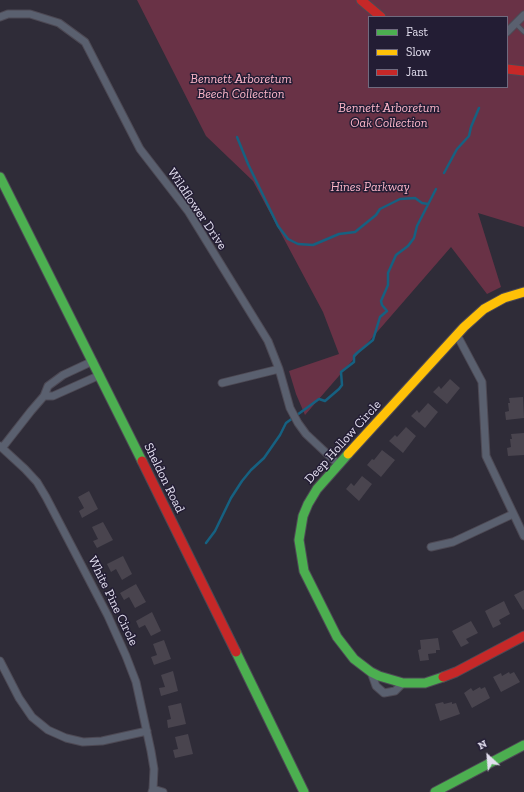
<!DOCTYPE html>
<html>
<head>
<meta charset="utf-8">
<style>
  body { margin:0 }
  #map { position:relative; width:524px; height:792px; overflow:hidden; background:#2f2c38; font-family:"Zilla Slab",serif }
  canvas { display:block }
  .legend { position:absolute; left:368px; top:16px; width:140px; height:72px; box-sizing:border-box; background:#231d34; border:1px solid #706b7f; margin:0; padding:5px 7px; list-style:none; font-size:12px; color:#e3dfef }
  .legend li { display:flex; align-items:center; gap:8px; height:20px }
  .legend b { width:20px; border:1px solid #706b7f }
  .north { position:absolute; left:468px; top:736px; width:40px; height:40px; -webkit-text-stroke:3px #231d34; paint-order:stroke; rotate:334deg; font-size:11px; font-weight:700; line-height:16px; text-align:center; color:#e3dfef }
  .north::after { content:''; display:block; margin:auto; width:14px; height:18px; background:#e3dfef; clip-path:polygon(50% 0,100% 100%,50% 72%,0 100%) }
</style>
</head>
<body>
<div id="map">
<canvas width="524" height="792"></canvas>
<ul class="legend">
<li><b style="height:5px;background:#4caf50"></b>Fast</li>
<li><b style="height:5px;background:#ffc107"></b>Slow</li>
<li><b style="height:5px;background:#c62828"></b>Jam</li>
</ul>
<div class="north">N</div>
</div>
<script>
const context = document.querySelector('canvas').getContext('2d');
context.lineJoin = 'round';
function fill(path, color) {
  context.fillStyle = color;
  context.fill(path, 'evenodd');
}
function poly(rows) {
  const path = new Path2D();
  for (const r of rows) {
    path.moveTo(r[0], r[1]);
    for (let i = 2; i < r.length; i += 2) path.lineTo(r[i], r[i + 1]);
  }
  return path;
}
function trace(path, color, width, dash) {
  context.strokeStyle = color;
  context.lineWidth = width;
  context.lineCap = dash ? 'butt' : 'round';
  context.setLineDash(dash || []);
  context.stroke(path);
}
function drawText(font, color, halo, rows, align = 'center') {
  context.font = font + ' "Zilla Slab",serif';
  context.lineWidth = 3;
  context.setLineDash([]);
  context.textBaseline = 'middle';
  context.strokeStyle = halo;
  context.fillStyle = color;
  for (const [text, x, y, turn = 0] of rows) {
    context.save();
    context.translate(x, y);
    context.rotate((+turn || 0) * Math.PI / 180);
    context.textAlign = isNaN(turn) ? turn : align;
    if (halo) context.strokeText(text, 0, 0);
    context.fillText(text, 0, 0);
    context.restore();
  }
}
const green = poly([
  [137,0,524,0,524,227,478,213,501,287,487,294,451,247,305,415,296,394,289,371,339,354,323,312,253,181,206,136],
  [369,17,507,17,507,87,369,87]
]);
const stream = poly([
  [237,137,248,164,278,226,288,239,298,244,313,245,339,234,355,232,376,215,380,209,400,199,415,198,422,203,428,204],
  [444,173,457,149,469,136,471,127,479,108],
  [206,543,215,531,231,498,242,481,251,470,264,458,280,435,286,423,319,399,325,401,339,389,342,385,341,372,354,362,354,356,357,353,373,340,380,317,387,311,382,305,381,301,388,285,388,273,396,255,408,246,414,238,417,226,436,189]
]);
const building = poly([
  [450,379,460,388,447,404,433,392,439,386,441,389],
  [523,397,524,418,506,420,505,412,509,411,508,403,510,403,509,398],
  [428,403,438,412,425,428,411,416,417,410,419,413],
  [406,427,416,436,403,453,389,441,395,435,397,437],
  [524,433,524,455,508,456,507,448,511,447,510,439,512,439,511,434],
  [382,450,395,460,381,477,367,465,372,459,374,460],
  [362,476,372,484,359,501,346,489,351,483,354,486],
  [89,491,98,509,82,518,79,511,84,508,78,497],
  [103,522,113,540,97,548,93,541,98,539,92,527],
  [123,556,132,574,122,580,116,569,111,572,107,564],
  [136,584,146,602,135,608,129,597,124,600,120,593],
  [524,590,524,609,523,610,514,595],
  [504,601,510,614,499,620,501,624,493,628,485,611],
  [152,612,161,631,151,636,145,625,139,628,136,621],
  [471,621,478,633,466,639,469,643,461,647,452,631],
  [438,638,440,650,436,650,436,653,428,654,429,660,420,661,418,650,421,649,420,640],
  [164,640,171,659,154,665,151,657,157,655,153,644],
  [173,671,178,691,161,696,159,688,165,687,161,675],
  [509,672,510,674,514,672,520,682,501,692,493,677,501,673,502,676],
  [480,687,481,689,485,687,490,698,472,708,464,693,471,688,473,691],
  [443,702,444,704,452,702,452,704,456,703,460,714,440,721,435,704],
  [181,703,186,724,168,728,167,720,171,719,168,706],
  [188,734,193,754,175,758,173,750,178,749,175,737]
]);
const lane = poly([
  [516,24,524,32]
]);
const street = poly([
  [0,17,8,14,30,14,59,23,85,42,140,149,188,211,268,341,279,369,290,408,298,423,306,434,338,464],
  [507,32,524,15],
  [457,335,482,382,486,456,524,536],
  [222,383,279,369],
  [44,396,53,396,100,375],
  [0,446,25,469,37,482,46,497,108,616,126,656,136,682,151,751,154,769,153,789,152,792],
  [2,448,31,411,44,396,48,386,63,375,93,361],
  [431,547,453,542,513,514],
  [0,661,19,698,32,717,48,730,66,738,83,742,102,741,147,731],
  [371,672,376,686,384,693,395,691,403,683],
  [153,789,163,792]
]);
const fast = poly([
  [0,177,142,461],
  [348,454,317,489,308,504,303,516,299,540,304,571,337,637,354,659,371,672,379,676,403,683,425,683,443,677],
  [236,652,304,792],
  [435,792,524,745]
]);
const slow = poly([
  [348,454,464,327,484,309,504,298,524,292]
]);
const jam = poly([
  [361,0,381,17],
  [507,69,524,71],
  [142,461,236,652],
  [443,677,456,672,524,636]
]);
const parkNames = [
  ["Bennett Arboretum",241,79],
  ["Beech Collection",241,94],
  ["Bennett Arboretum",389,108],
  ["Oak Collection",389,123],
  ["Hines Parkway",370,187]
];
const streetNames = [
  ["Wildflower Drive",197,209,56],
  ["Deep Hollow Circle",343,442,-48],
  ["Sheldon Road",164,478,64],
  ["White Pine Circle",113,601,64]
];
fill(green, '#693246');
trace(stream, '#166181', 2.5);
fill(building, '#49444e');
trace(lane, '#4d4954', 5.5);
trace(street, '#4d4954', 9);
trace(fast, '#4d4954', 11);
trace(slow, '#4d4954', 11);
trace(jam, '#4d4954', 11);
trace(lane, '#5a606f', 3.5);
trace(street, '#5a606f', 7);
trace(fast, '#4caf50', 9);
trace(slow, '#ffc107', 9);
trace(jam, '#c62828', 9);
drawText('italic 13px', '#feb7ca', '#231d34', parkNames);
drawText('13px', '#e3dfef', '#231d34', streetNames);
</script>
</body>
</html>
